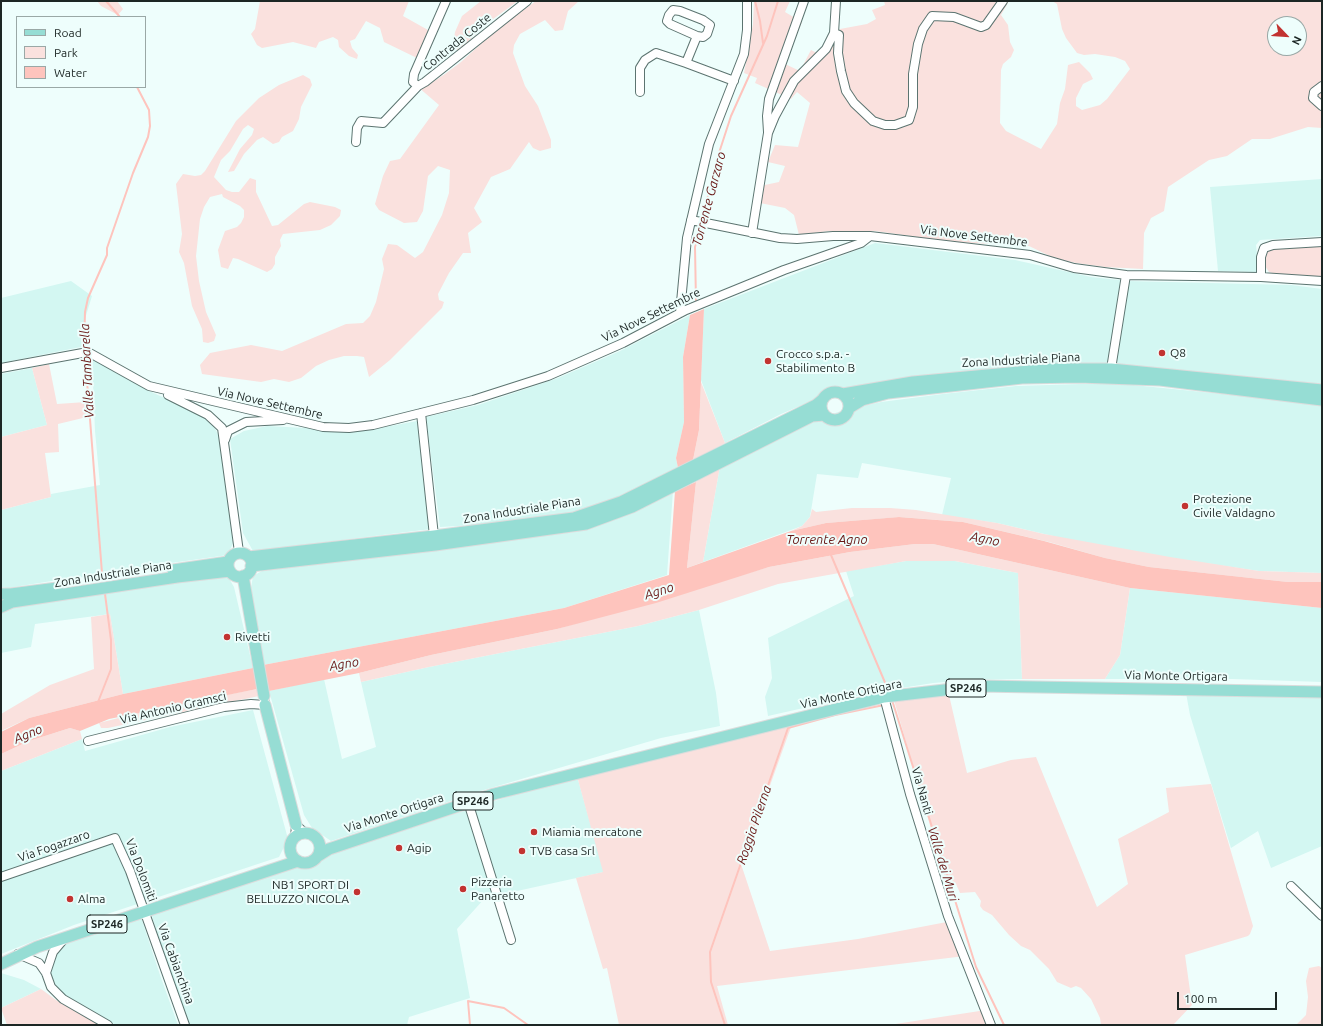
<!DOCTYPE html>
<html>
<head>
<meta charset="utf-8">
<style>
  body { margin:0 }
  #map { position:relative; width:1323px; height:1026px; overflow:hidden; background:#eefefc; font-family:Ubuntu,sans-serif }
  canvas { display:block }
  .frame { position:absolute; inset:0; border:2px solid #1c2624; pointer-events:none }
  .legend { position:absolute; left:16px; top:16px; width:130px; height:72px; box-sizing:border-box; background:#eefefc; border:1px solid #9aa8a6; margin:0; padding:5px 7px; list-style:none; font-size:12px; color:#1c2624 }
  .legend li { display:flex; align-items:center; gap:8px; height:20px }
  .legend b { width:20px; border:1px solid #9aa8a6 }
  .north { position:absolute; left:1267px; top:16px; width:40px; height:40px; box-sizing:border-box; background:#eefefc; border:1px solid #9aa8a6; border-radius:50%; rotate:115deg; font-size:11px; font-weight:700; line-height:16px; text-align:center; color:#1c2624 }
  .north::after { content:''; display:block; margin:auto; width:14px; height:18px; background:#c23331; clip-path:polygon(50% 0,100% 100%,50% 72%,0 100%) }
  .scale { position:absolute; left:1177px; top:992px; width:100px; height:18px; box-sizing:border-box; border:2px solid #1c2624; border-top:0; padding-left:5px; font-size:12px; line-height:14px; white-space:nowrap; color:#1c2624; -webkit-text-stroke:3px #eefefc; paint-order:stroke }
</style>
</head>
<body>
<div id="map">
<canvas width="1323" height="1026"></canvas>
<div class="frame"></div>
<ul class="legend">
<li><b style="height:5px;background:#96ddd4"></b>Road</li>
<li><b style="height:11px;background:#fae1de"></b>Park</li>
<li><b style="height:11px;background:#fec4bd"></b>Water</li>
</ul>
<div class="north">N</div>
<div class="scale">100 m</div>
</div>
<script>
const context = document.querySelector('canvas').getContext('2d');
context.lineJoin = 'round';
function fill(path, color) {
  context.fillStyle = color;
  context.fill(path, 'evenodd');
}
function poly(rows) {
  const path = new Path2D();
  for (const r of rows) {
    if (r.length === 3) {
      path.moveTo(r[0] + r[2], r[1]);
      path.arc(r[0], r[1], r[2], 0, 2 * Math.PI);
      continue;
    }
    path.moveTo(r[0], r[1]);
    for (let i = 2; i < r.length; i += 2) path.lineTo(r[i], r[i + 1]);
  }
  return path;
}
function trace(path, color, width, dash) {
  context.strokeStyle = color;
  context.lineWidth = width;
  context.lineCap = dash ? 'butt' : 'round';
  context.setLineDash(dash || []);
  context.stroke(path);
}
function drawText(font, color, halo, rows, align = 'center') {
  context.font = font + ' Ubuntu,sans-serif';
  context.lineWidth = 4;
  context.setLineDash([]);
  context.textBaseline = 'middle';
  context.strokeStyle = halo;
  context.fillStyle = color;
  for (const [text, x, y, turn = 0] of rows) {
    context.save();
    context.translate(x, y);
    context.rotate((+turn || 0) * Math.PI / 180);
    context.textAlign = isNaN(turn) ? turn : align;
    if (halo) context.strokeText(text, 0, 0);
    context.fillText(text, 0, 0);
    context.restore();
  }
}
const built = poly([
  [1322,179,1322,236,1260,240,1256,245,1259,272,1218,271,1210,187],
  [875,243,1015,260,1091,277,1128,281,1291,285,1322,289,1322,384,1141,366,1042,365,997,368,887,381,845,390,814,400,781,414,725,443,701,380,704,309],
  [71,281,92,296,84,322,86,346,1,363,1,298],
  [690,315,683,357,684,422,676,458,678,468,603,504,579,511,493,524,440,527,426,417,478,405,558,378,620,351],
  [92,359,145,389,197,413,212,423,220,438,233,543,228,555,128,569,103,575,58,580,8,588,1,587,1,510,51,497,51,494,100,485,95,431],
  [32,368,47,425,1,437,1,374],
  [1113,383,1322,404,1322,573,1259,571,1109,549,997,523,942,515,951,478,862,463,858,478,817,474,810,517,802,526,703,562,720,466,805,424,838,412,881,402,943,394,1016,386],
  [417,421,431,529,253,551,243,533,230,439,244,431,267,426,364,431],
  [673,491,667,575,564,608,263,665,251,588,253,576,262,571,575,532,615,519],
  [906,561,955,561,1018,573,1022,679,967,680,933,683,870,693,768,716,765,697,772,678,768,638,854,596,846,571],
  [227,575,234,587,253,668,123,694,110,614,35,624,31,647,1,653,1,620,3,605,66,599],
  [1130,588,1322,608,1322,682,1232,679,1105,679,1120,655],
  [699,610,716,693,720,726,661,738,484,790,331,841,312,828,304,815,269,691,324,679,342,759,376,747,361,682,429,667,638,626],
  [1186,693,1322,696,1322,846,1271,868,1258,831,1231,848,1190,715],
  [253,710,288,839,279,857,74,925,1,954,1,771,82,739,85,751,170,727],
  [577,776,604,872,485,898,457,929,470,998,409,1017,407,1025,189,1025,169,972,151,913,488,803],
  [141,917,160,975,178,1025,116,1025,78,1005,58,991,51,974,58,946],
  [1,973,24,980,41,989,1,1008]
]);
const green = poly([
  [97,1,117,1,123,9,118,15,101,6],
  [260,1,409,1,403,16,428,30,417,58,384,42,380,28,366,21,355,39,350,41,352,48,358,55,357,59,349,56,339,47,338,40,333,37,319,42,316,48,293,42,262,48,257,45,251,34,255,29],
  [481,1,518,1,489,22,458,51,453,44,455,32,462,16],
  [536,1,579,1,568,11,563,30,555,31,545,20,520,34,514,45,513,53,525,86,538,106,551,140,551,148,540,151,533,148,529,142,510,169,491,177,474,208,482,222,468,233,471,253,463,253,449,273,438,294,439,300,444,302,442,308,390,360,369,377,364,357,357,356,344,356,329,360,316,366,301,378,289,382,274,379,261,382,202,374,200,365,210,353,251,345,282,351,346,324,363,323,370,316,376,302,384,269,382,259,388,244,397,245,415,258,423,252,442,215,449,193,450,170,438,166,428,176,423,211,417,222,404,223,379,210,375,204,383,176,390,161,400,159,439,105,418,87,425,87,445,74,461,62,496,30],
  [754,1,790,1,785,12,802,22,785,64,800,71,811,50,823,56,826,43,840,29,867,24,876,19,872,10,885,5,884,1,1009,1,1001,15,1008,25,1010,42,1014,50,1011,57,1003,64,1001,70,1000,123,1006,131,1041,149,1057,124,1060,103,1065,89,1068,65,1079,62,1090,73,1093,79,1083,84,1076,98,1076,106,1082,110,1100,105,1107,99,1130,69,1125,61,1115,57,1095,54,1084,55,1077,53,1066,38,1062,29,1057,4,1052,1,1322,1,1322,128,1308,127,1270,139,1252,139,1227,156,1209,160,1168,187,1164,211,1151,218,1144,233,1143,269,1105,267,1076,263,1054,258,1029,246,953,242,875,231,829,231,799,235,794,215,785,208,755,202,760,186,779,182,785,166,768,162,775,145,798,147,810,103,797,92,791,99,755,83,757,78,744,73,753,24],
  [1275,24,1299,24,1299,48,1275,48],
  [303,75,310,79,312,85,301,107,299,119,293,131,282,137,279,142,273,144,263,137,257,140,244,154,234,171,228,172,240,149,252,135,254,129,248,125,243,129,230,151,221,160,214,177,226,190,232,192,239,192,250,178,256,180,256,192,272,226,278,225,304,204,310,202,335,207,341,210,340,216,331,225,320,230,283,234,280,240,281,246,275,257,275,264,272,269,267,272,238,259,233,258,228,269,221,267,218,250,225,231,237,227,241,223,244,217,244,210,240,206,223,197,222,194,210,197,204,207,200,219,196,256,199,281,206,312,216,335,214,341,208,343,203,342,202,329,192,306,184,263,179,252,182,234,176,184,183,174,195,176,201,175,205,171,236,121,259,98,279,85],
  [1322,246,1322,277,1276,274,1269,272,1265,266,1265,256,1268,250,1274,248],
  [49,364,57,404,86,402,87,417,58,424,59,452,45,453,51,497,1,510,1,437,47,425,32,368],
  [701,382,725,443,693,460,699,430],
  [720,466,703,562,687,568,696,482],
  [852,508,890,508,916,510,997,523,1044,534,1170,557,1259,571,1322,573,1322,582,1288,582,1149,567,1105,558,1049,542,963,522,900,517,826,523,791,531,802,526,810,517,812,509,816,512],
  [915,544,933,544,1130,588,1120,655,1105,679,1022,679,1018,573,955,561,906,561,778,584,699,610,638,626,429,667,361,682,359,673,431,655,557,629,769,567,850,552],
  [110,614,123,694,29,718,1,731,1,714,50,685,94,669,91,617],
  [257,689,259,696,221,704,108,728,101,728,99,723,162,707],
  [949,695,967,773,1011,760,1036,757,1097,907,1128,884,1118,839,1169,812,1166,788,1211,784,1253,926,1250,934,1248,936,1185,955,1192,1005,1173,1025,1101,1025,1100,1018,1091,999,1081,988,1076,986,1071,988,1057,982,1049,969,1030,950,1021,946,1009,935,992,915,983,910,980,906,981,901,975,892,960,893,956,884,948,888,894,700],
  [790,722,791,727,753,833,740,861,770,951,858,939,952,921,965,956,717,986,728,1025,619,1025,607,968,603,969,576,878,603,872,577,776],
  [70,728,80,731,82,739,1,771,1,754,29,741],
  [1319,966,1322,968,1322,1025,1296,1025,1306,1015,1308,997,1306,981,1309,968],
  [41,989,56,1000,99,1025,7,1025,1,1008],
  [986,1010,992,1025,889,1025]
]);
const water = poly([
  [704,309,699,430,693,460,678,468,676,458,684,422,683,357,690,315],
  [696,482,687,568,791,531,826,523,899,517,963,522,1044,541,1105,558,1149,567,1288,582,1322,582,1322,608,1130,588,933,544,915,544,850,552,769,567,656,603,557,629,431,655,359,673,269,691,263,665,564,608,669,575,675,491],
  [253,668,257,689,109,719,80,731,70,728,29,741,1,754,1,732,29,718,123,694]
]);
const stream = poly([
  [106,1,120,17],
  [755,1,760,21,763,43],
  [702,220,718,156,731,116,767,36,778,1],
  [696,303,695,247,701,225],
  [84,351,85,312,88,298,107,255,107,248,133,173,148,137,150,126,149,110,137,87],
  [85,355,102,573],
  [831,555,889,692],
  [892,700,976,967,1004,1025],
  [98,702,111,669,111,640,105,594],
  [470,1025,468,1001,504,1008,528,1025],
  [725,1025,711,982,710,952,788,728,835,715,884,705]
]);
const minor = poly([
  [446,1,414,74,413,82,418,86,425,82,527,1],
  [834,33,839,35,838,53,841,71,846,91,854,103,873,121,885,125,895,125,909,120,913,107,913,74,918,44,923,29,932,16,954,17,981,27,986,25,1003,1],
  [686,63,697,36,703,37,707,34,710,25,703,20,680,11,673,10,669,15,667,21,670,24,697,36],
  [1322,86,1314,92,1313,98,1322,106],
  [640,92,640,68,645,60,656,53,686,63,734,81],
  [768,132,767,116,769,99,804,1],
  [356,142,357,128,361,121,383,123,418,86],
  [691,220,780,238,797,239,833,236,870,236],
  [752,233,768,133,775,116,794,81,826,49,834,33,836,1],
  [1261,277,1261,257,1264,248,1273,245,1322,242],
  [680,313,687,238,709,144,744,54,747,30,747,1],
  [1,368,88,352,149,386,323,427,349,428,373,425,473,400,548,376,623,343,686,310,784,270,861,243,870,236,1030,255,1074,268,1126,275,1261,277,1322,281],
  [1111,369,1126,275],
  [168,395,208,415,222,428,239,552],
  [421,413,434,536],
  [225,440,228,431,246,422,283,420],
  [884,697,910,794,948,916,991,1025],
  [88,741,224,707,251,704,265,705,264,699],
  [468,802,511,940],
  [296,825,306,834],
  [295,838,296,825],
  [1,877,115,838,130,871,185,1025],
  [1291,886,1322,916],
  [18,954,39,963,46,973,51,987,63,999,108,1025],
  [46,973,53,952,64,939]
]);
const major = poly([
  [835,406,14],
  [843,394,913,382,1051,369,1111,369,1322,390],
  [849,408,862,400,888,393,1022,378,1079,377,1160,380,1322,400],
  [240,565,12],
  [249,557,434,536,574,518,621,502,816,405,822,400],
  [251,566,435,545,586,524,632,507,812,416,824,415],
  [173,570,228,562],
  [243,576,264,696],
  [1,594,11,594,57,588],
  [1,607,12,602,177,577,230,571],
  [265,705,296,825],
  [305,848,15],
  [318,856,329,849,494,794,884,697,979,686,1322,692],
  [1,964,37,947,298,861]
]);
const markers = [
  [1162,353,4,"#c23331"],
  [768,361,4,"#c23331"],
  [1185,506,4,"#c23331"],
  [227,637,4,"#c23331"],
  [534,832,4,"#c23331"],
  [399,848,4,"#c23331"],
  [522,851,4,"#c23331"],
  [463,889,4,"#c23331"],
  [357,892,4,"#c23331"],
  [70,899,4,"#c23331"]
];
const shields = [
  [966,688,40],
  [473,801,40],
  [107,924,40]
];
const shieldNames = [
  ["SP246",966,688],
  ["SP246",473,801],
  ["SP246",107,924]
];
const streetNames = [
  ["Contrada Coste",457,42,-39],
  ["Via Nove Settembre",974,236,7],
  ["Via Nove Settembre",651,315,-26],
  ["Zona Industriale Piana",1021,360,-3],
  ["Via Nove Settembre",270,403,13],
  ["Zona Industriale Piana",522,510,-9],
  ["Zona Industriale Piana",113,574,-9],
  ["Via Monte Ortigara",1176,676,1],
  ["Via Monte Ortigara",851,694,-12],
  ["Via Antonio Gramsci",173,708,-13],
  ["Via Nanti",922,791,74],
  ["Via Monte Ortigara",394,813,-18],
  ["Via Fogazzaro",54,846,-19],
  ["Via Dolomiti",141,870,69],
  ["Via Cabianchina",176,964,70]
];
const poiNames = [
  ["Q8",1170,353],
  ["Crocco s.p.a. -",776,354],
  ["Stabilimento B",776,368],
  ["Protezione",1193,499],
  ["Civile Valdagno",1193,513],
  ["Rivetti",235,637],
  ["Miamia mercatone",542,832],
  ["Agip",407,848],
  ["TVB casa Srl",530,851],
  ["Pizzeria",471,882],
  ["Panaretto",471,896],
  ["NB1 SPORT DI",349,885,"right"],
  ["BELLUZZO NICOLA",349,899,"right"],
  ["Alma",78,899]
];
const waterNames = [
  ["Torrente Garzaro",709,199,-75],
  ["Valle Tambarella",87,371,-93],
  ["Agno",985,539,11],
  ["Torrente Agno",827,540],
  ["Agno",659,591,-17],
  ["Agno",344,664,-10],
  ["Agno",28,734,-23],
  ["Roggia Pilerna",754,825,-71],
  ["Valle dei Muri",943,864,73]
];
fill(built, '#d3f7f2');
fill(green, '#fae1de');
fill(water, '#fec4bd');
trace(stream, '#fec4bd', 2);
trace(minor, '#5c7470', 10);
trace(major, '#dbdcdc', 13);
trace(minor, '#fff', 8);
trace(major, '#96ddd4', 11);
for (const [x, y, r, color] of markers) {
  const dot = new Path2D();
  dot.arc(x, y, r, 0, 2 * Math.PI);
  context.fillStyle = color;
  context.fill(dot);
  trace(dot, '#eefefc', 1.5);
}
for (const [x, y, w] of shields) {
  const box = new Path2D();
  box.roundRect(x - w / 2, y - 9, w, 18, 3);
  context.fillStyle = '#eefefc';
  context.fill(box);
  trace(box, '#1c2624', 1);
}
drawText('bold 11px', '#1c2624', null, shieldNames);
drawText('12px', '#1c2624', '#eefefc', streetNames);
drawText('12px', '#1c2624', '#eefefc', poiNames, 'left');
drawText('italic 13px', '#691816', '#eefefc', waterNames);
</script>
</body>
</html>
